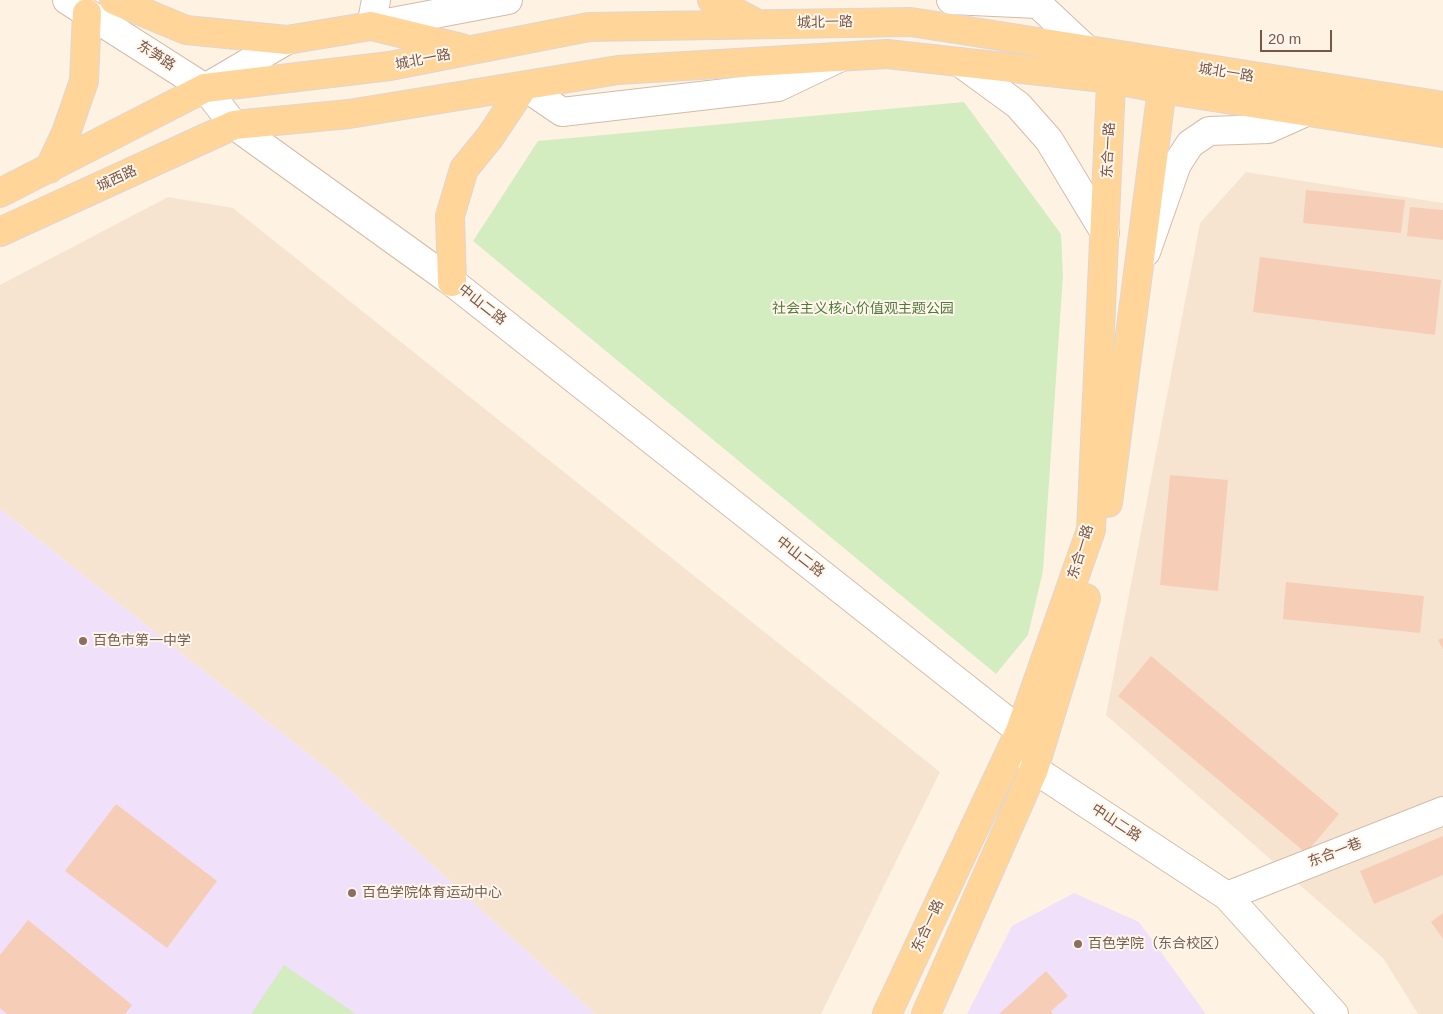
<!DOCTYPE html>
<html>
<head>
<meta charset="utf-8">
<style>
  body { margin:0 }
  #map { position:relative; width:1443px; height:1014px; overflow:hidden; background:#fef3e3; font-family:Arial,sans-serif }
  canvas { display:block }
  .scale { position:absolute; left:1260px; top:30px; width:72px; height:22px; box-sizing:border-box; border:2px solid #795647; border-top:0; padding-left:6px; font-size:15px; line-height:18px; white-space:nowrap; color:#795647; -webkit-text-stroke:4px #fff6eb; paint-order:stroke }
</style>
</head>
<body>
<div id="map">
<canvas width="1443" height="1014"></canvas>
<div class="scale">20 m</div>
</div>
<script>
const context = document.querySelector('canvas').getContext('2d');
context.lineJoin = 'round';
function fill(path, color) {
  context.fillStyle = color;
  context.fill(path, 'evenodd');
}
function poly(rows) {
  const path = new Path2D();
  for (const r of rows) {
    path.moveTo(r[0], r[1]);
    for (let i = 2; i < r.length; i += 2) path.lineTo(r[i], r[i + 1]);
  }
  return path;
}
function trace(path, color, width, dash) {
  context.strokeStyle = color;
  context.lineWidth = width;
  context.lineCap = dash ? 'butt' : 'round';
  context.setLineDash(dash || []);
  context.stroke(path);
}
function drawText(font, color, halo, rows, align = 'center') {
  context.font = font + ' Arial,"Noto Sans SC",sans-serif';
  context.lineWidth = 4;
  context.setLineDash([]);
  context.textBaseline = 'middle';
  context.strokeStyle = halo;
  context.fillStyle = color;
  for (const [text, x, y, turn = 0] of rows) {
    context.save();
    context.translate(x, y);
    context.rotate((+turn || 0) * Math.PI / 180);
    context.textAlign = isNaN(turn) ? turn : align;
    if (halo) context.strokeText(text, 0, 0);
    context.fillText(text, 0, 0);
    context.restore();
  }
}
const residential = poly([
  [1246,172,1443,203,1443,1014,1418,1014,1383,958,1106,715,1200,223],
  [168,197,233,208,940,772,821,1014,595,1014,332,773,0,509,0,285]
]);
const education = poly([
  [0,509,332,773,595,1014,0,1014],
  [1074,893,1139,922,1206,1014,967,1014,1012,926]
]);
const green = poly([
  [964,102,1061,234,1063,275,1043,571,1028,635,996,674,473,241,538,141],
  [284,965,356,1014,251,1014]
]);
const building = poly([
  [1306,190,1405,200,1401,233,1303,223],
  [1410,207,1443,210,1443,240,1407,236],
  [1260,257,1441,280,1435,335,1253,312],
  [1170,475,1228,480,1218,591,1160,585],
  [1286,582,1424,596,1420,633,1283,619],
  [1443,638,1443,649,1438,640],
  [1151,656,1339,814,1306,853,1118,696],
  [116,804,217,881,167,948,65,871],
  [1443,836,1443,875,1374,904,1360,871],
  [1443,913,1443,939,1431,922],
  [28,920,132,1005,125,1014,7,1014,0,1008,0,955],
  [1046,971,1068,996,1051,1011,1053,1014,999,1014]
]);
const minor = poly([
  [376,0,371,26,508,0],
  [951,0,1038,4,1086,49],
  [524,86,562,112,778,87,841,57],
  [1227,896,1443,811]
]);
const tertiary = poly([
  [205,88,287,40]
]);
const secondary = poly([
  [67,0,205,88,234,125,452,282,1020,731,1034,769,1227,896,1334,1014],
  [959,62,1018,105,1049,140,1105,233],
  [1146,252,1177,164,1190,144,1209,131,1268,129,1306,112]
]);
const primary = poly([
  [114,0,186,30,287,40,371,26,462,48],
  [712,0,756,23],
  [49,169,66,133,84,81,87,13],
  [0,193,205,88,390,66,589,27,911,22,1443,106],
  [0,232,234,125,349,114,618,70,887,54,1112,79,1162,89,1443,133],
  [452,282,450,216,464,169,490,137,524,86],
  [1108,503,1162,89,1163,70],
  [887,1014,1020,731,1091,530,1112,62],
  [926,1014,1034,769,1086,598]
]);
const markers = [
  [83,641,5,"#8d6e63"],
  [352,893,5,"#8d6e63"],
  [1078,944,5,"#8d6e63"]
];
const streetNames = [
  ["城北一路",825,23,-1],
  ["东笋路",156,56,33],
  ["城北一路",423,60,-11],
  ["城北一路",1226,73,9],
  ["东合一路",1109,150,-87],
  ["城西路",117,179,-25],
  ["中山二路",482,305,38],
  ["东合一路",1081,552,-73],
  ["中山二路",800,557,38],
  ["中山二路",1116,823,33],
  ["东合一巷",1335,853,-21],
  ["东合一路",928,926,-65]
];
const parkNames = [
  ["社会主义核心价值观主题公园",863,309]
];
const educationNames = [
  ["百色市第一中学",93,641],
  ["百色学院体育运动中心",362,893],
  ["百色学院（东合校区）",1088,944]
];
fill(residential, '#f6e4d1');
fill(education, '#f0e0fa');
fill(green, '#d4edc0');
fill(building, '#f6ceb8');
trace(minor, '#d3bbab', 30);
trace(tertiary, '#d3bbab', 30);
trace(secondary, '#d6bba8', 30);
trace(primary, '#dfd6d3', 30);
trace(minor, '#fff', 28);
trace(tertiary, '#fff', 28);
trace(secondary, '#fff', 28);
trace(primary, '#ffd599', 28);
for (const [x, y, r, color] of markers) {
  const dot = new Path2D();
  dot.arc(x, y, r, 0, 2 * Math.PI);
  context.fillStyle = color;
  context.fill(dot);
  trace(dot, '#fff6eb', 2);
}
drawText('14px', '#795647', '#fff6eb', streetNames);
drawText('14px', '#507a3b', '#fff6eb', parkNames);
drawText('14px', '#785e54', '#fff6eb', educationNames, 'left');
</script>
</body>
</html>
